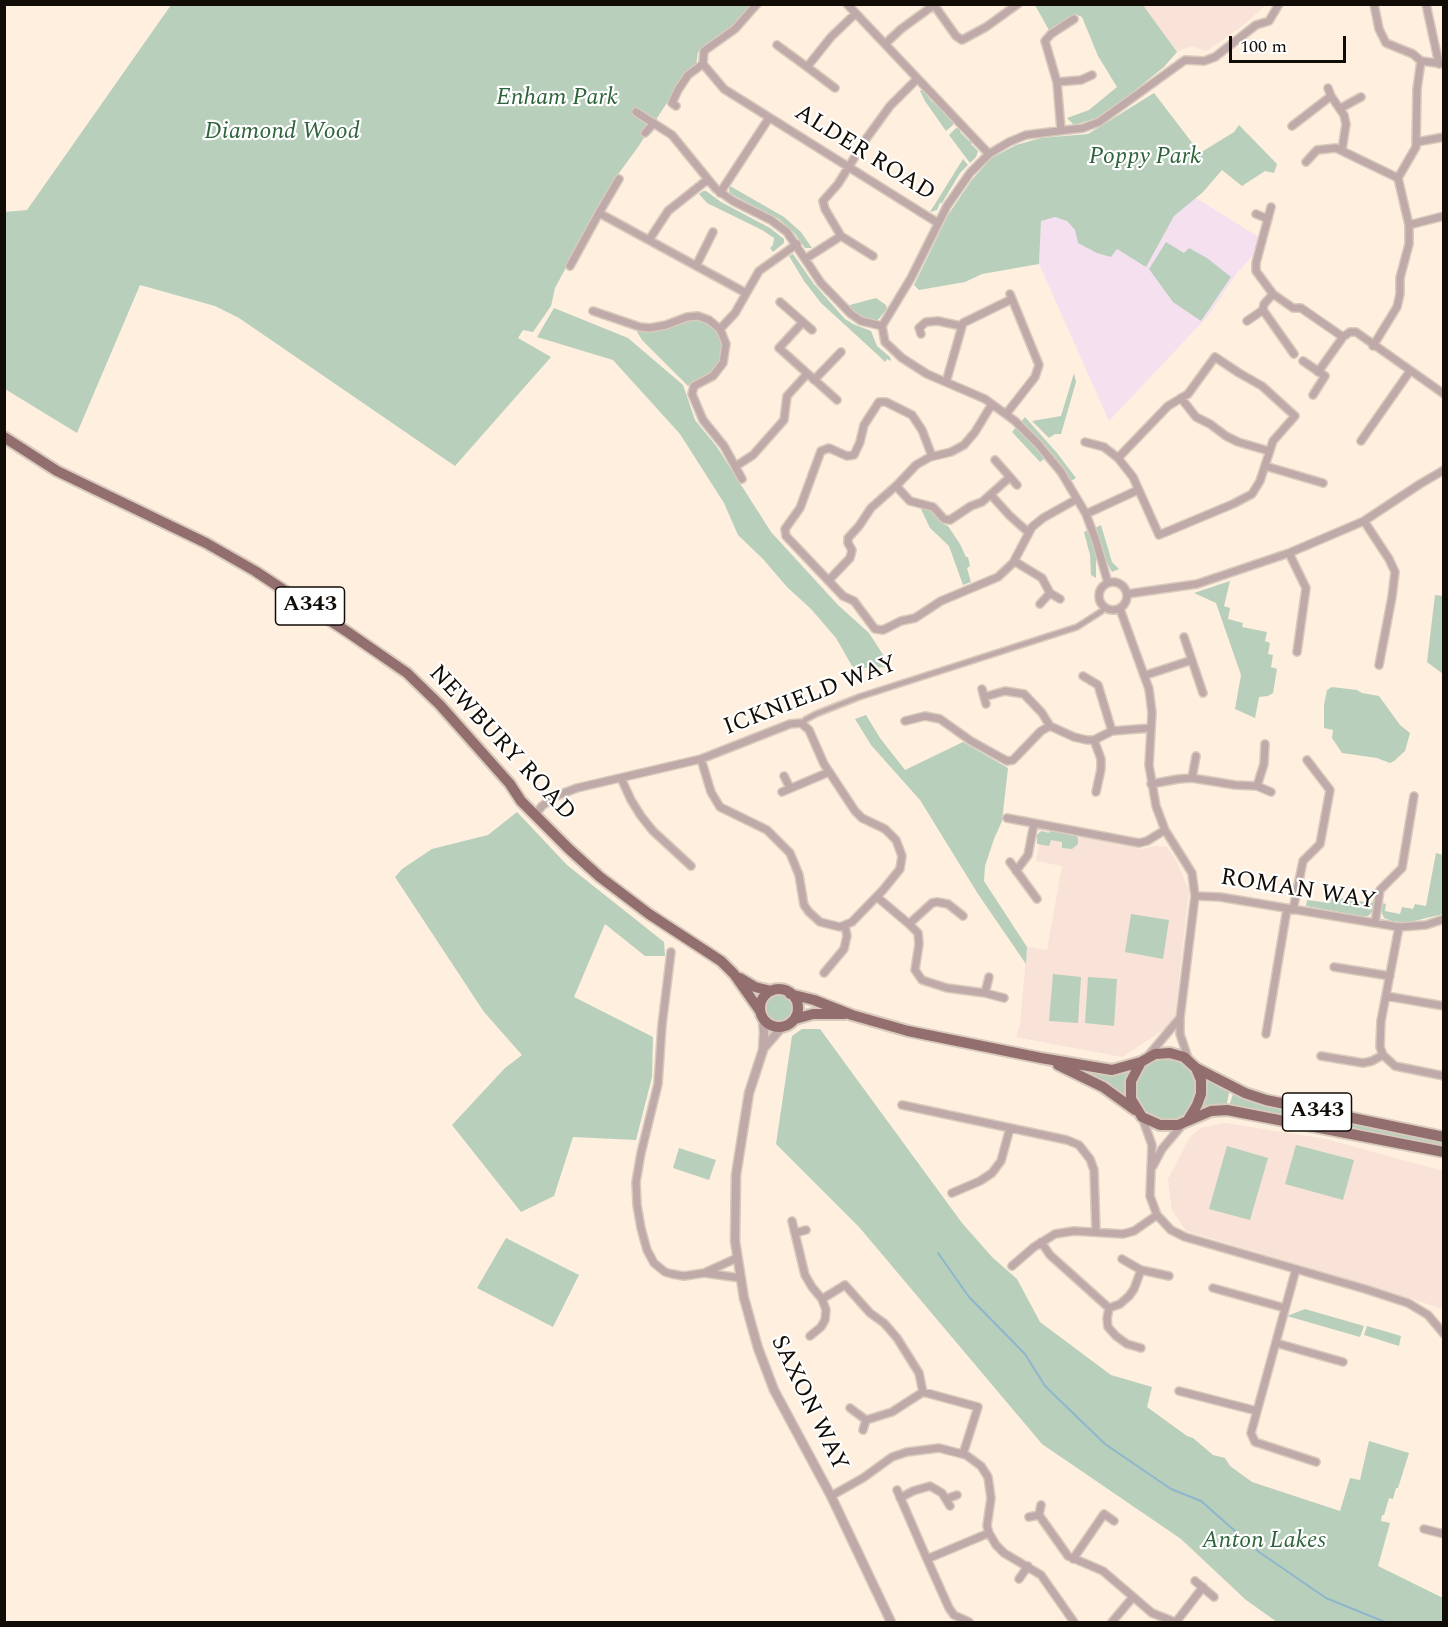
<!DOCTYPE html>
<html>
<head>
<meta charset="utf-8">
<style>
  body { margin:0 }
  #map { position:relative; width:1448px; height:1627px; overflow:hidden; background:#feefdf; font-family:Spectral,serif }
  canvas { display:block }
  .frame { position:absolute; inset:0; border:6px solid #120c06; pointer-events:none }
  .scale { position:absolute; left:1229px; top:36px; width:117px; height:27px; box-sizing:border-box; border:3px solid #120c06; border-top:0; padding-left:8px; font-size:18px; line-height:21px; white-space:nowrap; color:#120c06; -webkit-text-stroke:4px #fff; paint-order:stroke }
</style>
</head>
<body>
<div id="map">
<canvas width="1448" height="1627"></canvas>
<div class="frame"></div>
<div class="scale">100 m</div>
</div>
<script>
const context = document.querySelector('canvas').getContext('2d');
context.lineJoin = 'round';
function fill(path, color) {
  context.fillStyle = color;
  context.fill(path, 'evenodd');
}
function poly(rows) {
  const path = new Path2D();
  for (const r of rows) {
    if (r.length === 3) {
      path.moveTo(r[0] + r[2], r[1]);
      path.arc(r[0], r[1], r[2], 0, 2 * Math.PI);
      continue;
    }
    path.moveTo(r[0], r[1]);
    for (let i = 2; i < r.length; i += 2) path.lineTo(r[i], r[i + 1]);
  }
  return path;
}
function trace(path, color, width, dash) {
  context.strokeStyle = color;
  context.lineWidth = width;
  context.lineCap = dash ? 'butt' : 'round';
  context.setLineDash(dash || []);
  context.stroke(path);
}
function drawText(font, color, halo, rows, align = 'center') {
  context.font = font + ' Spectral,serif';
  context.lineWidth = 4.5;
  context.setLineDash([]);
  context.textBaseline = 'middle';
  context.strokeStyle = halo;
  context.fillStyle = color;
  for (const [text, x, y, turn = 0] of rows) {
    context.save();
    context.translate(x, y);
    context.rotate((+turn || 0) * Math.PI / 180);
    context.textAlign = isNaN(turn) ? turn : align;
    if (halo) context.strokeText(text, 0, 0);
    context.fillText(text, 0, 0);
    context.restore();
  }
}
const commercial = poly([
  [1196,198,1262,239,1259,249,1237,273,1208,316,1109,421,1039,264,1041,220,1055,217,1067,221,1075,231,1160,223]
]);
const education = poly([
  [1143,5,1266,5,1241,27,1206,51,1191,46,1177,52],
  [1042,829,1142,849,1154,846,1167,847,1177,862,1189,890,1174,1023,1122,1057,1016,1037,1020,1025,1027,947,1047,950,1062,866,1036,861],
  [1225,1123,1326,1139,1443,1171,1443,1309,1390,1292,1186,1231,1172,1210,1168,1179,1190,1137,1201,1128]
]);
const green = poly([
  [171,5,753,5,734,25,698,52,696,65,680,83,638,147,611,184,555,288,551,306,533,332,523,330,518,338,551,357,455,466,239,318,215,306,140,285,77,433,5,389,4,212,27,210],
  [1035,5,1143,5,1177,52,1164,67,1103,116,1074,125,1067,118,1089,110,1117,87,1098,56,1082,17,1075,14,1050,32],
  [922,89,932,102,935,102,953,121,953,125,946,131,925,101,920,91],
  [1154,93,1200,153,1234,132,1239,125,1277,164,1274,173,1265,171,1242,186,1222,170,1203,192,1174,216,1146,267,1117,249,1111,257,1097,253,1078,243,1075,230,1067,221,1055,217,1041,221,1039,264,982,274,965,282,919,290,914,285,948,215,971,181,990,159,1016,145,1041,138,1088,134],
  [956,128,960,129,960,132,969,141,973,142,971,144,978,151,976,157,970,163,949,135],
  [963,159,968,165,960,173,942,203,940,203,937,210,930,212],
  [730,186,784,217,801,232,812,248,805,248,795,234,779,219,731,194,729,191],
  [703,191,706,191,721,202,770,228,784,239,784,243,773,252,770,248,773,245,774,238,762,230,707,203,699,194],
  [1166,242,1184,253,1189,248,1207,258,1231,277,1201,321,1173,302,1149,269],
  [793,254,814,284,845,319,853,324,871,331,877,346,890,357,891,361,887,359,885,362,880,357,821,303,804,281,789,256],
  [876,298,886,305,887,309,877,321,859,316,846,306],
  [554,308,628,338,683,385,695,420,717,447,771,532,838,605,869,633,891,667,857,668,852,666,836,638,811,609,787,587,763,559,738,535,724,503,680,434,613,360,537,337],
  [693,319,702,321,715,328,719,333,723,350,722,360,714,372,691,383,688,386,642,340,636,330,646,332,662,330],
  [1074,373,1076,382,1061,434,1055,434,1049,438,1032,421,1061,416],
  [1025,417,1057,453,1076,478,1071,481,1046,447,1021,422],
  [1016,427,1030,440,1045,458,1040,462,1012,432],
  [920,507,931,509,941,523,948,526,960,544,966,557,968,557,970,566,967,568,971,582,963,585,949,546,930,528],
  [1101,525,1112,562,1119,569,1112,572,1105,559,1095,528],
  [1089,530,1096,555,1096,578,1091,575,1090,555,1084,532],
  [1230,581,1224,606,1230,608,1228,619,1243,623,1242,627,1267,632,1265,641,1270,643,1268,654,1273,655,1271,667,1277,669,1273,693,1268,696,1259,697,1255,718,1235,709,1241,675,1216,603,1194,593],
  [1435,595,1443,596,1443,679,1443,674,1427,662],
  [1332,687,1357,690,1362,693,1379,696,1400,725,1410,733,1405,751,1394,761,1390,763,1377,758,1342,753,1332,738,1333,730,1324,728,1324,705,1327,690],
  [866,715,880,738,905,770,963,742,1008,768,1002,821,994,839,985,866,984,881,1027,947,1026,964,978,894,920,800,871,745,855,719],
  [517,812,567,865,664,942,665,956,645,956,605,924,574,997,653,1037,652,1077,636,1140,573,1137,554,1196,521,1212,452,1125,505,1068,522,1055,484,1012,395,877,402,869,432,849,488,835],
  [1041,831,1049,833,1050,831,1076,836,1078,838,1078,844,1072,849,1062,848,1062,842,1051,840,1049,846,1037,844,1037,835],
  [1436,853,1443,855,1443,914,1406,923,1392,921,1384,918,1381,910,1382,903,1386,904,1385,911,1400,914,1402,907,1413,909,1415,904,1426,906],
  [1332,897,1372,903,1373,900,1376,901,1375,909,1368,916,1361,916,1306,906,1307,900,1330,903],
  [1131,914,1169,920,1163,959,1125,952],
  [1053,974,1081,977,1078,1023,1049,1021],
  [1088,977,1117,979,1114,1026,1085,1023],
  [779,1008,13],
  [802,1029,820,1029,962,1223,992,1257,1017,1279,1040,1322,1111,1375,1152,1387,1147,1407,1187,1436,1193,1438,1213,1455,1225,1458,1230,1466,1252,1482,1340,1511,1350,1478,1360,1480,1369,1441,1409,1453,1398,1488,1396,1488,1393,1499,1389,1498,1384,1515,1382,1515,1381,1521,1390,1523,1378,1566,1443,1598,1443,1622,1277,1622,1246,1600,1181,1539,1042,1444,859,1227,776,1144,792,1036],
  [1166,1089,31],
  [1130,1070,1127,1099,1089,1073,1116,1075],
  [1205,1075,1230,1089,1226,1107,1201,1111,1207,1096],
  [1234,1091,1258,1104,1443,1142,1443,1147,1229,1106],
  [1296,1145,1354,1160,1343,1200,1285,1184],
  [1227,1146,1268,1158,1250,1220,1209,1209],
  [679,1148,716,1160,709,1180,673,1168],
  [506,1238,579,1275,553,1327,477,1288],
  [1305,1309,1364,1326,1360,1337,1287,1316],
  [1367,1326,1401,1336,1399,1346,1364,1335]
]);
const stream = poly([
  [938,1253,969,1297,1025,1354,1045,1386,1105,1444,1171,1489,1201,1501,1259,1552,1326,1598,1385,1622]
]);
const pedestrian = poly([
  [803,724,805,720,816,714,859,697,1077,627,1102,611]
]);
const minor = poly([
  [847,4,989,154],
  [1374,4,1379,29,1386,43,1413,54,1421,61,1417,89,1416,147,1398,178],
  [1426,4,1439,64],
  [885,44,901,29,934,5,956,36,962,40,986,27,1018,4],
  [777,45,807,67,831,37,855,14],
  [1421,61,1444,64],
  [703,64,704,51,735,29,757,4],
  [807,67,835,88],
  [1057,82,1081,80,1092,75],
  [1328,88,1331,96,1344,115,1346,124,1342,150],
  [676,106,672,103,678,90,688,75,703,64,724,89,938,223],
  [1341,108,1361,97],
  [636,112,672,135,716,189,733,201,771,220,787,232,821,283,851,314,861,321,882,326],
  [1292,126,1331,96],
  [1061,130,1057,82,1045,41,1051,34,1074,19],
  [645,133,654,123],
  [1417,142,1444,137],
  [1306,162,1317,150,1336,148,1398,178],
  [720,193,769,118],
  [1271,207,1256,263,1256,271,1273,294,1293,308,1301,308,1343,337,1350,332,1356,332,1444,394],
  [599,213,619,179],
  [1256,214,1268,219],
  [1409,225,1444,216],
  [841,236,825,209,823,201,838,184,866,139,890,106,917,79],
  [649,240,668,211,707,180],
  [805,259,841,236,873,256],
  [570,266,599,213,746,293],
  [696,266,713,232],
  [780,302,812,330],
  [1263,310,1294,354],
  [593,311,640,327,650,328,666,325,687,317,698,316,709,320,720,329,726,344,723,363,713,376,694,386,692,394,703,420,724,446,742,479],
  [1247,321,1263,310,1264,304,1273,294],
  [803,322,779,348,837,400],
  [720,329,735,313,759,271,797,244],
  [921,334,919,328,926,322,938,321,961,326],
  [1373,346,1397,307,1400,294,1400,278,1409,244,1409,225,1398,178],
  [1215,357,1239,373,1262,386,1295,416,1273,441,1260,481,1252,494,1233,504,1159,535,1133,477,1118,458,1168,406,1188,394,1215,357],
  [1303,361,1325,376,1313,395],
  [1318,372,1343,337],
  [814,380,841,352],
  [946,382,963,323,1012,299],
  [1181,398,1196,417,1210,424,1226,436,1238,442,1269,451],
  [1006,414,1035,377,1039,365,1010,294],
  [1361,441,1410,371],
  [1085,442,1104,447,1118,458],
  [932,456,922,430,912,415,886,402,879,402,864,425,860,442,854,455,847,456,829,448,821,451,800,508,785,529,786,536,843,596,854,601,875,629,883,630,901,621,915,618,941,601,998,577,1013,563,1032,527,1043,518,1077,499],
  [736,466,753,455,784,420,787,396,807,374],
  [1265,466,1323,483],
  [1010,477,1017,485],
  [896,486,910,501,933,507,944,519,950,520,971,506,982,502,1010,477,995,460],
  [991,495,1010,516,1028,532],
  [1086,514,1138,490],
  [1364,521,1389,559,1395,572,1392,597,1379,665],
  [1289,553,1306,588,1297,652],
  [1014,561,1042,578,1050,593,1060,599],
  [829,580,850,558,852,550,848,543,848,538,859,526,871,508,898,484,916,465,930,457,951,452,964,445,975,432,992,404],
  [1113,596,14],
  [1108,583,1096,541,1086,514,1061,472,1038,444,1015,421,985,399,927,374,902,358,885,342,882,326,911,278,947,206,970,173,989,154,1009,142,1026,135,1083,128,1099,122,1185,60,1204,61,1215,57,1256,25,1269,21,1279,4],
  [1127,594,1197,584,1289,553,1364,521,1420,484,1444,470],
  [1040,604,1050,593],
  [1120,609,1149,689,1152,713,1149,765,1156,806,1165,830,1192,873,1195,896,1180,1018,1180,1034,1188,1058],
  [1184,637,1203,693],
  [1146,675,1192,660],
  [1083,676,1098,685,1112,731],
  [982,689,986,704],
  [984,697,1005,691,1024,694,1042,713,1050,726],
  [905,721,925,716,940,719,971,741,1007,761,1013,760,1041,731,1050,726,1074,737,1087,740,1094,740,1112,731,1150,728],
  [1094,740,1101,759,1101,769,1096,792],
  [784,776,790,788],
  [621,778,631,800,641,816,653,831,691,866],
  [1192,778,1196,756],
  [1151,784,1178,779,1192,778,1235,785,1257,786,1271,792],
  [1257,786,1264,764,1265,744],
  [782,792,829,772],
  [535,815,542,806,556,796,577,788,701,759,790,724,801,723,809,730,824,764,855,811,862,818,885,829,896,840,902,856,900,869,883,890,852,922,840,927,820,922,809,912,804,905,799,875,790,853,767,830,720,807,711,792,701,759],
  [1007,818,1139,843,1147,841,1165,830],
  [1010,862,1037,899],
  [1016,871,1028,855,1034,824],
  [1195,896,1220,897,1399,927,1426,925,1444,919],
  [877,897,909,924,918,933,919,944,915,970,922,980,947,988,985,993,989,977],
  [1293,910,1303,861,1320,844,1330,790,1307,760],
  [1375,923,1380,890,1402,868,1414,796],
  [909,924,932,903,937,902,948,904,963,916],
  [1399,927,1381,1021,1380,1047,1383,1055,1395,1066,1444,1076],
  [671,952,662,1025,658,1084,641,1153,636,1182,637,1205,641,1228,647,1250,654,1263,665,1272,672,1274,684,1276,704,1273,737,1258],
  [1334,967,1390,976],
  [824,973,844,949,847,936,845,926],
  [985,993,1004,998],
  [1386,996,1444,1006],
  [1266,1034,1287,909],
  [1148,1056,1179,1019],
  [1321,1056,1363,1063,1372,1061,1383,1055],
  [902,1105,1067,1140,1079,1145,1090,1159,1094,1170,1096,1232],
  [1142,1117,1152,1145,1150,1196,1157,1215,1171,1230,1185,1237,1365,1289,1408,1303,1428,1315,1444,1334],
  [1153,1166,1162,1149,1183,1124],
  [952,1193,980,1181,992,1173,1001,1161,1010,1128],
  [792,1221,805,1275,812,1287,822,1299],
  [795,1233,806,1230],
  [1041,1242,1050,1255,1109,1308],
  [1122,1259,1141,1270,1169,1276],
  [1012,1266,1034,1247,1055,1234,1074,1231,1123,1234,1134,1231,1157,1215],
  [1296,1269,1251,1433,1255,1442,1316,1462],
  [704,1273,741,1278],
  [1213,1288,1285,1308],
  [810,1336,821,1327,825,1320,826,1310,822,1299,845,1285,870,1313,884,1323,897,1338,919,1373,923,1392],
  [1276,1343,1343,1362],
  [1141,1348,1127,1344,1116,1336,1108,1327,1107,1319,1109,1308,1120,1304,1129,1296,1134,1289,1141,1270],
  [1179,1391,1257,1411],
  [850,1408,866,1420],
  [863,1430,866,1420,892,1412,923,1392,978,1407,963,1454],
  [897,1490,927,1559],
  [831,1496,863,1478,892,1457,907,1452,939,1448,966,1455,981,1466,988,1477,991,1498,987,1526,989,1533,996,1545,1004,1553,1041,1575,1074,1622],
  [900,1498,913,1491,930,1486,942,1493,950,1506],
  [946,1499,957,1495],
  [1041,1505,1039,1515,1068,1556,1103,1571,1152,1613,1175,1622],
  [1029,1517,1039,1515],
  [1424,1529,1444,1534],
  [1073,1559,1104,1514,1114,1521],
  [1019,1579,1028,1566],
  [1195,1581,1214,1597],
  [969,1622,954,1615,949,1608,927,1559,989,1533],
  [1112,1622,1133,1597],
  [1176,1622,1203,1587]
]);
const tertiary = poly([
  [763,1019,764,1033,763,1050,749,1093,736,1175,735,1241,744,1298,758,1348,774,1390,831,1496,891,1622],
  [763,1049,783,1026]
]);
const primary = poly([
  [4,437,57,471,206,543,255,571,349,633,407,673,440,705,510,784,521,801,569,849,600,877,649,914,721,961,734,974,760,1011],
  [740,978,755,987,771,991],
  [779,1008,19],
  [790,994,814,1000,852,1015,908,1031,1041,1058,1112,1070,1141,1062],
  [795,1019,813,1014,845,1014],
  [1058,1065,1103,1087,1135,1110],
  [1196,1068,1245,1093,1266,1100,1444,1137],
  [1188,1120,1197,1105,1201,1094,1201,1080,1196,1068,1184,1057,1170,1053,1155,1054,1141,1062,1131,1081,1131,1099,1142,1117,1160,1125,1178,1125,1211,1111,1227,1110,1444,1152]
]);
const shields = [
  [310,606,69],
  [1317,1112,69]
];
const shieldNames = [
  ["A343",310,606],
  ["A343",1317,1112]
];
const parkNames = [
  ["Enham Park",557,99],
  ["Diamond Wood",282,133],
  ["Poppy Park",1145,158],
  ["Anton Lakes",1264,1542]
];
const streetNames = [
  ["ALDER ROAD",864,154,32],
  ["ICKNIELD WAY",811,697,-21],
  ["NEWBURY ROAD",501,744,47],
  ["ROMAN WAY",1298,891,9],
  ["SAXON WAY",808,1404,64]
];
fill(commercial, '#f5e0ef');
fill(education, '#f9e2d7');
fill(green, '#b8cfbc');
trace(stream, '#8eb7cd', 2);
trace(pedestrian, '#d8cbbc', 8);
trace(minor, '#d8cbbc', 10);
trace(tertiary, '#d8cbbc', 11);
trace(primary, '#d8cbbc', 14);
trace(pedestrian, '#bfa9a9', 4.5);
trace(minor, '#bfa9a9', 7);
trace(tertiary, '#bfa9a9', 8);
trace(primary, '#926e6e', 10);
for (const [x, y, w] of shields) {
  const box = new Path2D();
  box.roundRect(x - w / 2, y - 19, w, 38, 4.5);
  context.fillStyle = '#fff';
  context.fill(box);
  trace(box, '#120c06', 1.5);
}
drawText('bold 22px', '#120c06', null, shieldNames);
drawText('italic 24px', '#2f633c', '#fff', parkNames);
drawText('24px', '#120c06', '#fff', streetNames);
</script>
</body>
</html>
